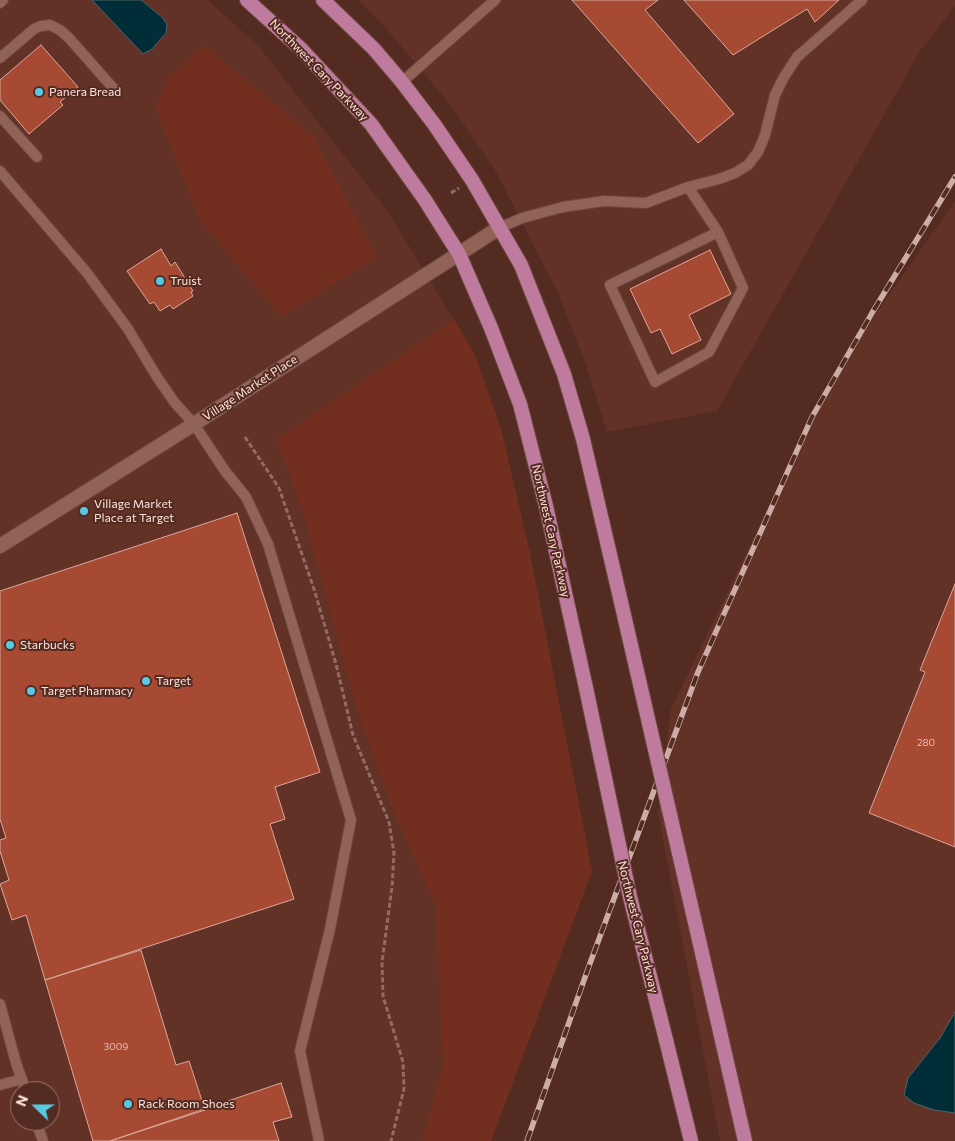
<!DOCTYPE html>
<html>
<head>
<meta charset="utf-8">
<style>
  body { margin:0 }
  #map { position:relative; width:955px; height:1141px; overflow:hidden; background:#542b20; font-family:Commissioner,sans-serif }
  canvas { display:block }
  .north { position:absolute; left:10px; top:1081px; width:50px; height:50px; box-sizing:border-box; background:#542b20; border:1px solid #98756b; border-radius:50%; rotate:292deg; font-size:14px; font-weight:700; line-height:20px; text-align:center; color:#fee3dc }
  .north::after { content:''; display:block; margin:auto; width:18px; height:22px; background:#57c9e2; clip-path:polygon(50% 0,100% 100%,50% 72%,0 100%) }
</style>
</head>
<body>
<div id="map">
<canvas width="955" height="1141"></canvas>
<div class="north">N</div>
</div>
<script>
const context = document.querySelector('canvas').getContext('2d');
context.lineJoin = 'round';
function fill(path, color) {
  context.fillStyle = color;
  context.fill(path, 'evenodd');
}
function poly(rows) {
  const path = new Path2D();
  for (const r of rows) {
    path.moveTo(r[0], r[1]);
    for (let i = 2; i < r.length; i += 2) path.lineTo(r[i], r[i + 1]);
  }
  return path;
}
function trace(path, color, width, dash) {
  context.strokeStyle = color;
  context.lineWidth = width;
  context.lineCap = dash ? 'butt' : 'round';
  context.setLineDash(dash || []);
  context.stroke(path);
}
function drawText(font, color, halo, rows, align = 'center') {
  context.font = font + ' Commissioner,sans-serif';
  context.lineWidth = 4;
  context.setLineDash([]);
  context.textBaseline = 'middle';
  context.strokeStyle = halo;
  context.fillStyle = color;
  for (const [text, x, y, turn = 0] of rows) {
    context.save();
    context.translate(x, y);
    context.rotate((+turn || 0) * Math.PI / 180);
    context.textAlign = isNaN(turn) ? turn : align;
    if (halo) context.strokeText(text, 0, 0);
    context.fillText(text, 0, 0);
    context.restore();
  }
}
const built = poly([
  [0,0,208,0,260,48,389,213,475,355,501,429,529,549,592,871,491,1141,0,1141],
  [20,1091,50,1091,50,1121,20,1121],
  [358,0,955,0,955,6,920,51,717,411,607,432,586,365,559,295,495,170,452,107,385,27],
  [955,201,955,1141,720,1141,658,813,671,709,830,379]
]);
const green = poly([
  [204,45,313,136,377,257,281,317,199,219,155,107,168,78],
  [454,319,475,355,501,429,529,549,592,871,491,1141,422,1141,443,1065,435,903,397,820,356,707,304,516,277,439]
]);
const water = poly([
  [92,0,141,0,162,17,167,24,166,33,152,49,143,54,92,0],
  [955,1012,955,1113,934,1110,914,1103,904,1095,908,1078,940,1038,955,1012]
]);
const building = poly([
  [572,0,658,0,645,10,734,114,698,143,572,0],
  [684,0,839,0,815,22,807,9,733,55,684,0],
  [41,45,78,87,60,102,63,105,29,134,0,100,0,80,41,45],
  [161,249,171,266,175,262,193,291,191,292,193,296,173,309,170,305,160,311,154,302,150,304,127,271,161,249],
  [710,250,731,294,689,315,701,340,672,354,660,329,651,333,630,289,710,250],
  [237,513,320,772,275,787,285,819,270,824,294,899,45,980,26,915,12,920,0,884,9,880,0,851,0,840,6,838,0,819,0,591,237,513],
  [955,584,955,847,869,813,925,672,920,670,955,584],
  [141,950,176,1065,189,1061,205,1110,110,1141,93,1141,45,980,141,950],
  [281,1083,292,1117,273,1122,279,1141,110,1141,281,1083]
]);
const path = poly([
  [451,193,459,188],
  [245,437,279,488,314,589,336,664,353,735,389,822,394,853,392,887,382,962,383,996,403,1062,404,1089,391,1141]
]);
const service = poly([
  [0,3,3,0],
  [0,58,34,29,41,26,50,25,60,30,69,38,114,89],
  [402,82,495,0],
  [0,116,37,157],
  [0,171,87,273,128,329,157,377,175,403,194,424,225,471,246,497,268,544,351,820,330,929,300,1051,319,1141],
  [688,187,718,232,610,285,655,382,709,352,743,288,718,232],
  [499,228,522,218,563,207,604,201,646,203,688,187,719,179,735,173,748,165,758,152,765,135,775,95,784,77,797,57,862,0],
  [0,1004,16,1063,26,1091],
  [0,1085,22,1079],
  [36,1121,43,1141]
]);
const minor = poly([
  [0,546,194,424,499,228]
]);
const primary = poly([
  [247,0,301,49,371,124,425,200,459,254,491,328,520,404,546,506,586,688],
  [323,0,374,49,402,82,434,124,472,180,521,265,564,374,583,439,621,602],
  [699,940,745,1141],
  [666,1040,691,1141]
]);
const rail = poly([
  [527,1141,589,966,698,672,812,417,872,313,955,177]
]);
const primaryBridge = poly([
  [621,602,699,940],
  [586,688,630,897,666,1040]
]);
const markers = [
  [39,92,5,"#57c9e2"],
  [160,281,5,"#57c9e2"],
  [84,511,5,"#57c9e2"],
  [10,645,5,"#57c9e2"],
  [146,681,5,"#57c9e2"],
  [31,691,5,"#57c9e2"],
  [128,1104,5,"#57c9e2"]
];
const numberNames = [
  ["280",926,743],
  ["3009",116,1047]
];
const streetNames = [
  ["Northwest Cary Parkway",319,70,46],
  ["Village Market Place",250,388,-33],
  ["Northwest Cary Parkway",551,531,77],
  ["Northwest Cary Parkway",638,927,76]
];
const poiNames = [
  ["Panera Bread",49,92],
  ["Truist",170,281],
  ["Village Market",94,504],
  ["Place at Target",94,518],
  ["Starbucks",20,645],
  ["Target",156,681],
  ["Target Pharmacy",41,691],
  ["Rack Room Shoes",138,1104]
];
fill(built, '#623226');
fill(green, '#722f1f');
fill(water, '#002e38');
trace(water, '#4c6469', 1);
fill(building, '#a74a34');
trace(building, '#dba89a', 1);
trace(service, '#6b483f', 12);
trace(minor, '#6b483f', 16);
trace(primary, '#6b483f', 16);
trace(path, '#906c62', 3, [5, 2.5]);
trace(service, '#916256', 10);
trace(minor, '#916256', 14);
trace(primary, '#bf7b9d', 14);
trace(rail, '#ccada5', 5.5);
trace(rail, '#542b20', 4, [11]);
trace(primaryBridge, '#6b483f', 16, []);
trace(primaryBridge, '#bf7b9d', 14);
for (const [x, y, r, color] of markers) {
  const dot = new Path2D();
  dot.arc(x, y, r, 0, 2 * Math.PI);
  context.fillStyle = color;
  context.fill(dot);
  trace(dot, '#542b20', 2);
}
drawText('10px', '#e8bdb2', null, numberNames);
drawText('12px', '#fee3dc', '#542b20', streetNames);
drawText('12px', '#fee3dc', '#542b20', poiNames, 'left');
</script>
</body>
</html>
